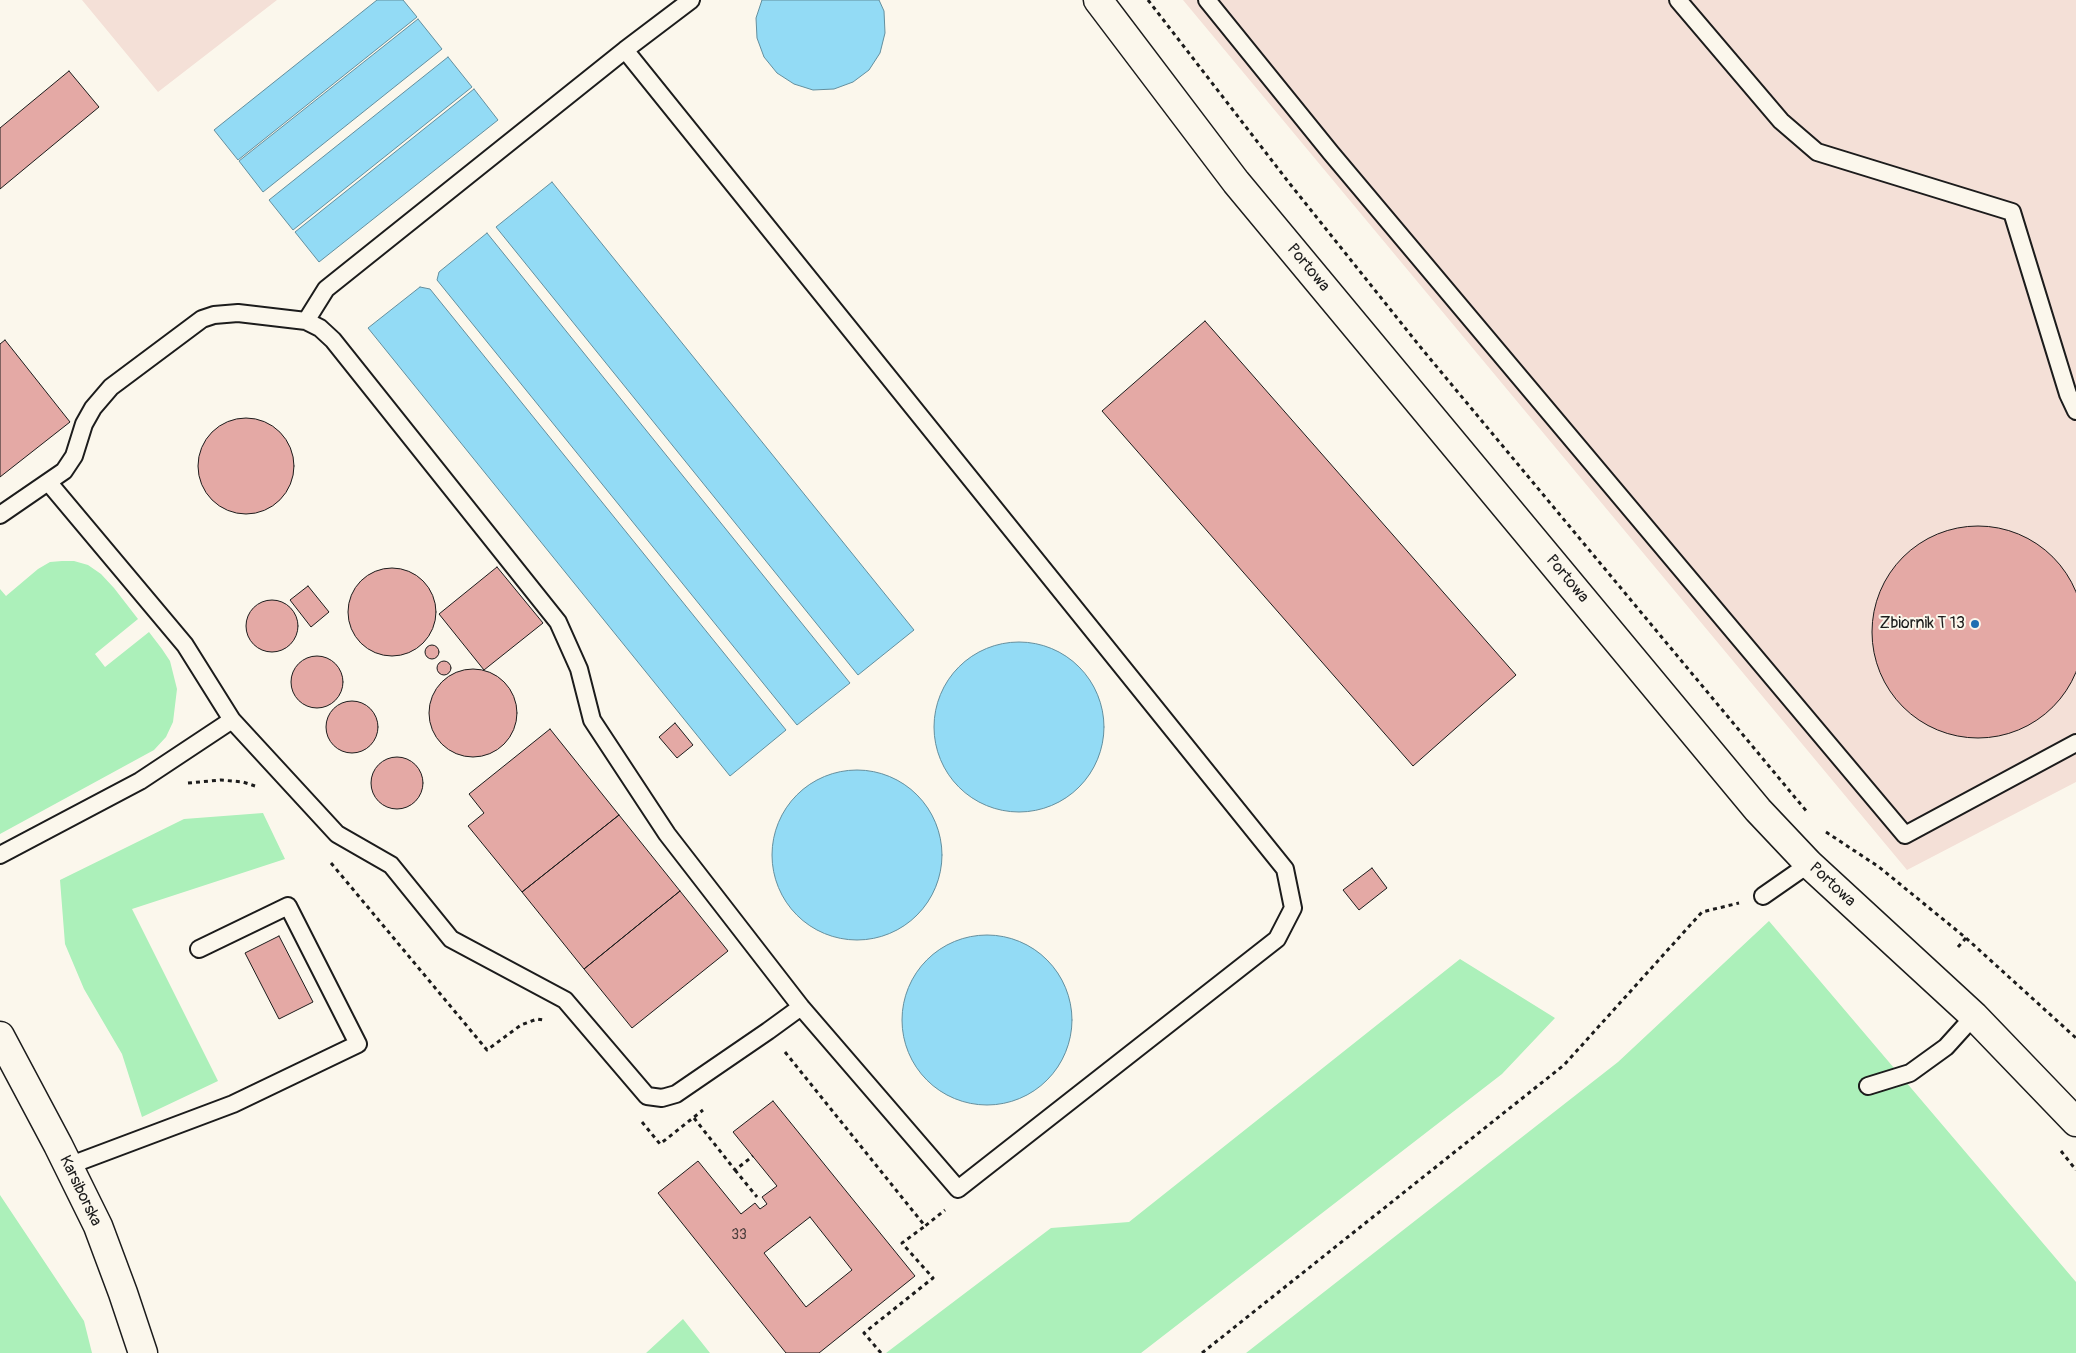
<!DOCTYPE html>
<html>
<head>
<meta charset="utf-8">
<style>
  body { margin:0 }
  canvas { display:block; background:#fbf7ec }
</style>
</head>
<body>
<canvas width="2076" height="1353"></canvas>
<script>
const context = document.querySelector('canvas').getContext('2d');
context.lineJoin = 'round';
function fill(path, color) {
  context.fillStyle = color;
  context.fill(path, 'evenodd');
}
function poly(rows) {
  const path = new Path2D();
  for (const r of rows) {
    if (r.length === 3) {
      path.moveTo(r[0] + r[2], r[1]);
      path.arc(r[0], r[1], r[2], 0, 2 * Math.PI);
      continue;
    }
    path.moveTo(r[0], r[1]);
    for (let i = 2; i < r.length; i += 2) path.lineTo(r[i], r[i + 1]);
  }
  return path;
}
function trace(path, color, width, dash) {
  context.strokeStyle = color;
  context.lineWidth = width;
  context.lineCap = dash ? 'butt' : 'round';
  context.setLineDash(dash || []);
  context.stroke(path);
}
function drawText(font, color, halo, rows, align = 'center') {
  context.font = font + ' Pangolin,sans-serif';
  context.lineWidth = 4;
  context.setLineDash([]);
  context.textBaseline = 'middle';
  context.strokeStyle = halo;
  context.fillStyle = color;
  for (const [text, x, y, turn = 0] of rows) {
    context.save();
    context.translate(x, y);
    context.rotate((+turn || 0) * Math.PI / 180);
    context.textAlign = isNaN(turn) ? turn : align;
    if (halo) context.strokeText(text, 0, 0);
    context.fillText(text, 0, 0);
    context.restore();
  }
}
const built = poly([
  [82,0,277,0,158,92],
  [1183,0,2076,0,2076,782,1907,870]
]);
const green = poly([
  [62,561,74,561,88,565,101,574,114,588,138,619,95,654,105,667,149,632,162,649,170,661,177,689,173,722,166,737,154,750,0,834,0,589,6,596,38,569,50,562],
  [263,813,285,859,132,909,218,1081,142,1117,122,1054,84,989,65,944,60,880,184,819],
  [1769,921,2076,1282,2076,1353,1246,1353,1618,1062],
  [1460,959,1555,1018,1502,1074,1141,1353,886,1353,1051,1228,1129,1222],
  [0,1195,84,1321,92,1353,0,1353],
  [683,1319,710,1353,646,1353]
]);
const water = poly([
  [377,0,403,0,417,17,238,160,214,130,377,0],
  [762,0,879,0,884,11,885,33,880,53,869,70,853,82,834,89,813,90,794,84,777,73,764,57,757,38,756,18,762,0],
  [418,19,442,49,263,192,239,161,418,19],
  [448,57,472,87,293,230,269,200,448,57],
  [474,89,498,120,319,262,295,232,474,89],
  [552,182,914,630,858,675,496,227,552,182],
  [487,233,850,683,797,725,437,280,439,272,487,233],
  [420,287,430,289,786,730,730,776,368,328,420,287],
  [1019,727,85],
  [857,855,85],
  [987,1020,85]
]);
const building = poly([
  [69,71,99,107,0,189,0,128,69,71],
  [1205,321,1516,675,1413,766,1102,411,1205,321],
  [5,340,70,422,0,477,0,344,5,340],
  [246,466,48],
  [1978,632,106],
  [497,567,543,623,484,670,439,614,497,567],
  [392,612,44],
  [308,586,329,612,311,627,290,600,308,586],
  [272,626,26],
  [432,652,7],
  [317,682,26],
  [444,668,7],
  [473,713,44],
  [352,727,26],
  [675,723,693,745,677,758,659,737,675,723],
  [550,729,619,815,522,892,468,826,484,813,469,794,550,729],
  [397,783,26],
  [619,815,680,891,584,969,522,892,619,815],
  [1372,868,1387,888,1359,910,1343,890,1372,868],
  [680,891,728,951,632,1028,584,969,680,891],
  [279,936,313,1002,279,1019,245,953,279,936],
  [773,1101,915,1276,819,1353,786,1353,658,1193,698,1161,741,1214,755,1203,760,1209,767,1204,762,1197,777,1186,733,1132,773,1101],
  [810,1217,852,1270,806,1307,764,1253,810,1217]
]);
const path = poly([
  [1148,0,1290,184,1422,349,1808,813],
  [188,783,221,780,243,782,255,786],
  [1826,832,1879,867,1966,938,2076,1038],
  [331,863,487,1050,521,1025,537,1019,543,1020],
  [1958,947,1966,938],
  [785,1052,925,1226,945,1210],
  [694,1118,735,1170,753,1156],
  [642,1122,660,1144,703,1110],
  [2061,1151,2076,1170],
  [735,1170,757,1197],
  [881,1353,864,1333,933,1278,902,1243,925,1226],
  [1202,1353,1564,1065,1702,912,1739,903]
]);
const lane = poly([
  [1207,0,1331,153,1905,835,2076,743],
  [1678,0,1781,121,1817,152,2012,212,2068,394,2076,411],
  [306,321,326,289,625,50,691,0],
  [49,483,185,645,232,720,337,834,391,865,451,939,565,1000,647,1096,662,1098,676,1094,768,1031,801,1007],
  [0,515,64,471,74,456,84,424,93,408,111,387,202,319,214,315,238,313,306,321,320,328,333,340,558,622,579,669,592,720,667,834,801,1007,958,1189,1277,939,1293,908,1285,869,625,50],
  [0,855,140,781,232,720],
  [1763,896,1809,864],
  [1868,1086,1910,1073,1946,1047,1974,1016],
  [68,1166,233,1104,358,1044,288,906,199,949]
]);
const street = poly([
  [1098,0,1236,182,1758,810,1809,864,1974,1016,2076,1122]
]);
const secondary = poly([
  [0,1036,58,1145,98,1226,123,1293,143,1353]
]);
const markers = [
  [1975,624,5,"#1f6fb2"]
];
const numberNames = [
  ["33",739,1235]
];
const streetNames = [
  ["Portowa",1308,268,50],
  ["Portowa",1567,579,50],
  ["Portowa",1832,885,43],
  ["Karsiborska",80,1191,64]
];
const poiNames = [
  ["Zbiornik T 13",1965,624]
];
fill(built, '#f4e0d7');
fill(green, '#acf0ba');
fill(water, '#93dbf5');
trace(water, '#638f9e', 1);
fill(building, '#e4a9a5');
trace(building, '#1c1c1c', 1);
trace(lane, '#1c1c1c', 20);
trace(street, '#1c1c1c', 31);
trace(secondary, '#1c1c1c', 31);
trace(path, '#1c1c1c', 3, [4, 4]);
trace(lane, '#fbf7ec', 16);
trace(street, '#fbf7ec', 28);
trace(secondary, '#fbf7ec', 28);
for (const [x, y, r, color] of markers) {
  const dot = new Path2D();
  dot.arc(x, y, r, 0, 2 * Math.PI);
  context.fillStyle = color;
  context.fill(dot);
  trace(dot, '#fbf7ec', 2);
}
drawText('14px', '#4e3f3e', null, numberNames);
drawText('16px', '#1c1c1c', '#fbf7ec', streetNames);
drawText('16px', '#1c1c1c', '#fbf7ec', poiNames, 'right');
</script>
</body>
</html>
